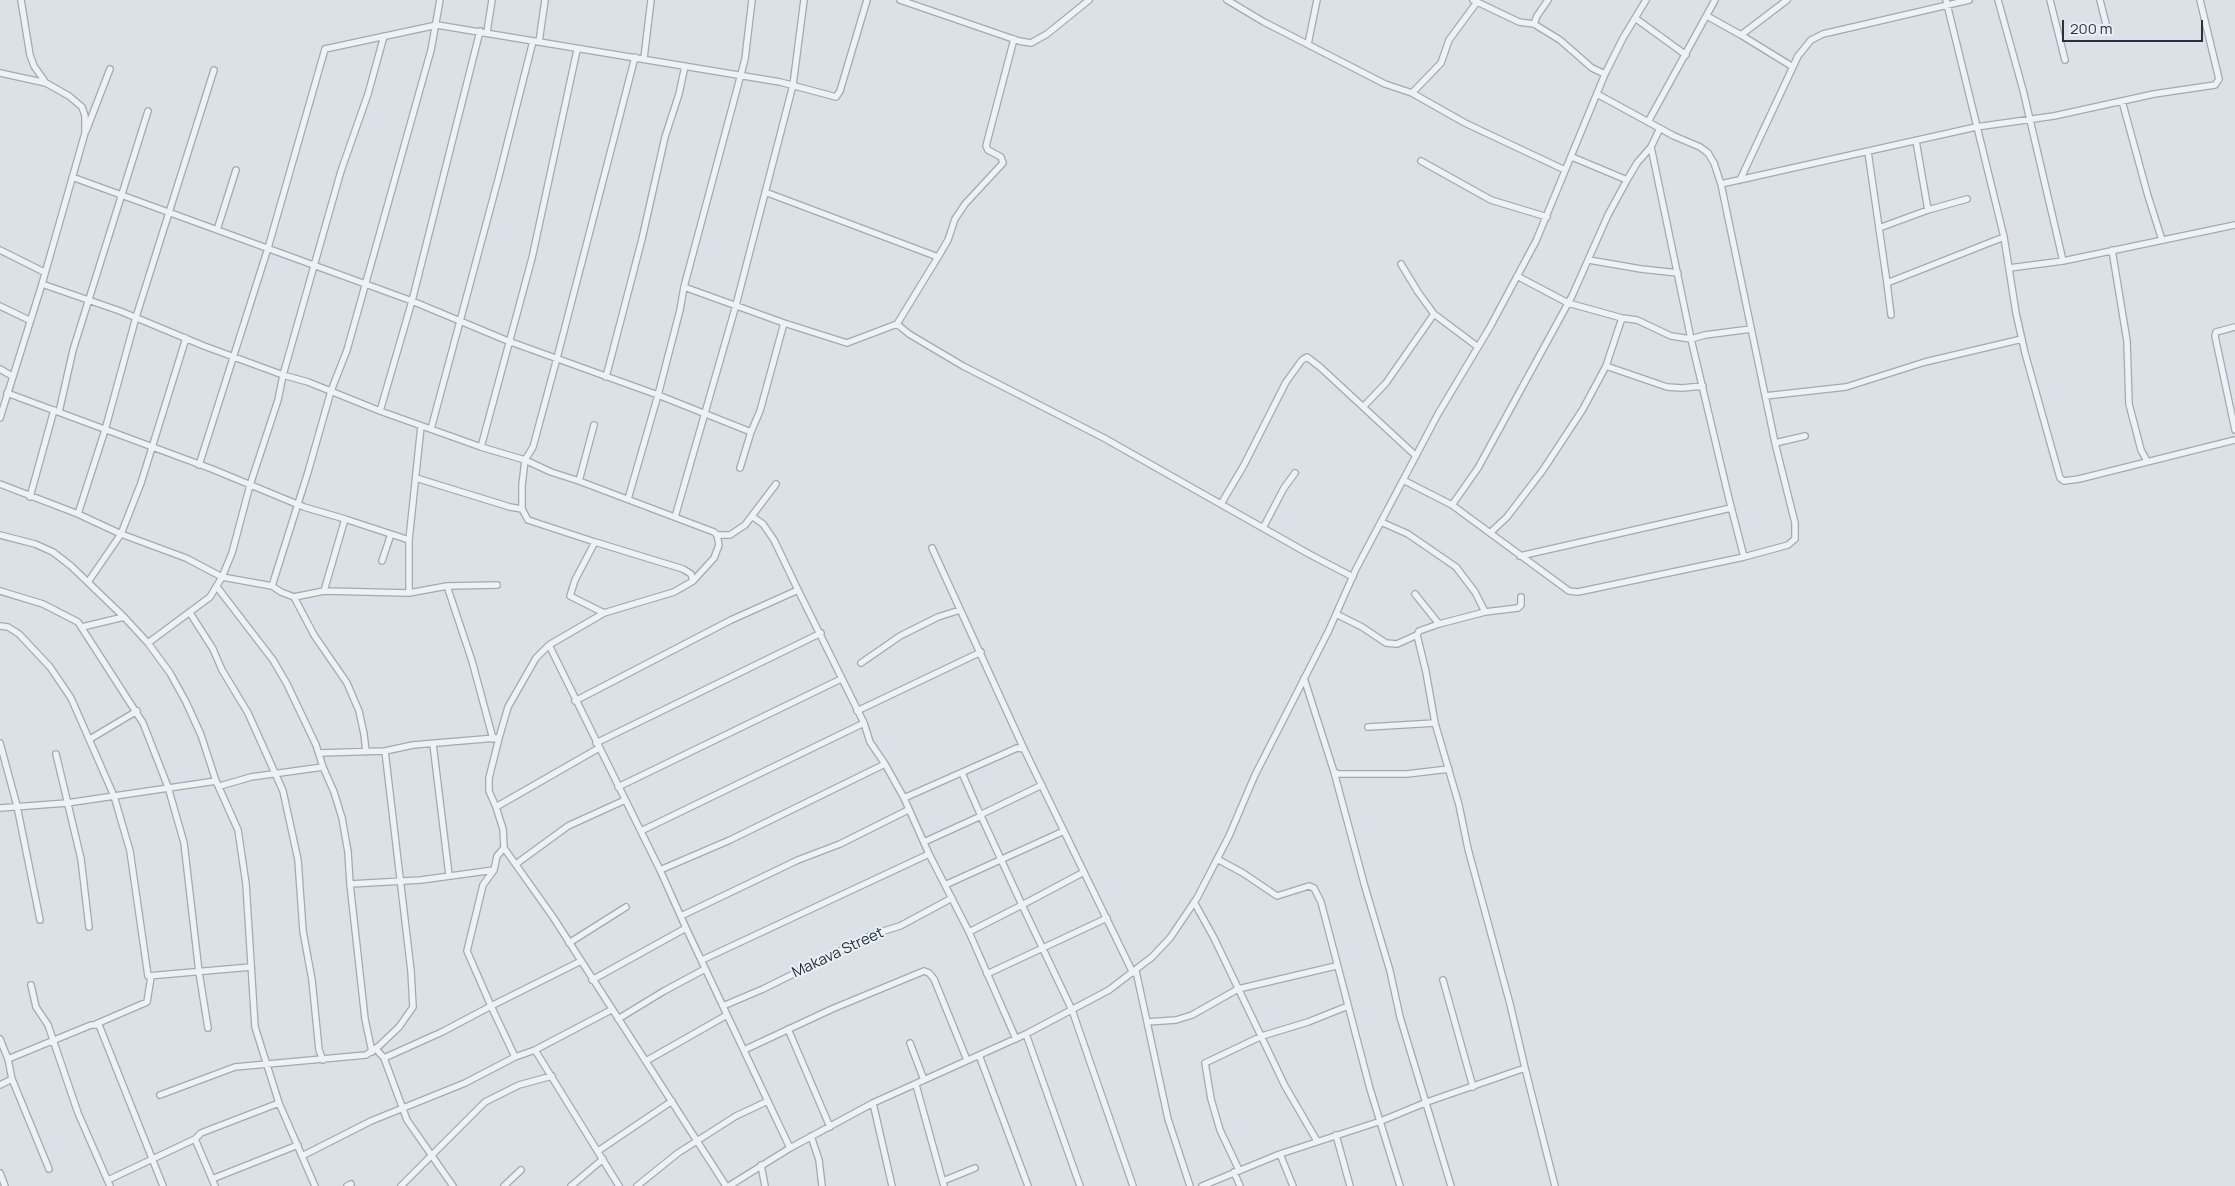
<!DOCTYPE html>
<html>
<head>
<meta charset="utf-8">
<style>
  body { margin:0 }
  #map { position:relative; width:2235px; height:1186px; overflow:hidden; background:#dce1e7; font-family:Manrope,sans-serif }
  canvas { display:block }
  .scale { position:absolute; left:2062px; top:20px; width:141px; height:22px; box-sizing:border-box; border:2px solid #25313e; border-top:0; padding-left:6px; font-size:15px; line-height:18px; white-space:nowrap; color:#25313e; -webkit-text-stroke:4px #ebf0f5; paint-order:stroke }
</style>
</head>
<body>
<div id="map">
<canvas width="2235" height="1186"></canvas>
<div class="scale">200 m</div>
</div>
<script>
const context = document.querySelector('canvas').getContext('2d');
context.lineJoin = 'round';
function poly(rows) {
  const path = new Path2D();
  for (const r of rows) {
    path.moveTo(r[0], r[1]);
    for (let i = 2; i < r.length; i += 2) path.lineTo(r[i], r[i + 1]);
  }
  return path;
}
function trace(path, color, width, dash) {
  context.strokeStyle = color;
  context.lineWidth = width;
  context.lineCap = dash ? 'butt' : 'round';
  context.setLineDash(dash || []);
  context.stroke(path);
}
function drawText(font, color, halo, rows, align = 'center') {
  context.font = font + ' Manrope,sans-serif';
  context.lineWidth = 4;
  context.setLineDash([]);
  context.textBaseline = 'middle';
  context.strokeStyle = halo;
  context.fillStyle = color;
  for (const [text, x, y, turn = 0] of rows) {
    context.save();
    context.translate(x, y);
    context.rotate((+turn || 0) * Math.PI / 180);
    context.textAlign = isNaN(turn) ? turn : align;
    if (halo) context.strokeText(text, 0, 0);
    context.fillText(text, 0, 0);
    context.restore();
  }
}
const street = poly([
  [900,0,1019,41,1031,43,1047,34,1089,0],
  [1227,0,1264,22,1385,84,1412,93,1465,123,1565,170],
  [1473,0,1519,22,1534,24,1560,40,1592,68,1605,74],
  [1946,0,2004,237,2016,313,2025,353,2060,478,2064,481,2079,479,2235,440],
  [1998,0,2023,90,2063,261,2009,268],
  [2050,0,2065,60],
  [2100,0,2108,32],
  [1707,16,1741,35,1787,0],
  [1635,18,1686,55],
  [1534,24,1537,16,1548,0],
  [487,32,492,0],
  [1741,35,1793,67],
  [539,42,545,0],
  [1308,44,1317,0],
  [644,58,651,0],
  [0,73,46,83],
  [1412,93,1441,63,1449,40,1477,2],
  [2122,101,2148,196,2162,240],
  [1648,122,1715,0],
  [1660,128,1651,147,1691,339,1729,499,1744,557],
  [86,131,110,69],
  [1868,152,1887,283,2004,237],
  [1572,157,1627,180],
  [1421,161,1491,200,1547,217],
  [72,177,412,301,508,341,658,395,751,432],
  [1740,180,1798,56,1811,40,1823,34,1969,0],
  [1721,184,1976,127,2054,116,2154,94,2215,85,2219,79,2200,0],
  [765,192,938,257,897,324],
  [1928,210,1967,199],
  [1879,228,1928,210,1916,141],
  [217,230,236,170],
  [0,250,44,272],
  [2112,250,2127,341,2129,404,2141,450,2147,461],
  [938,257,948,240,955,219,965,204,1003,163,1001,157,988,150,986,146,1014,39],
  [1589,260,1641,269,1678,273],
  [2063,261,2235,225],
  [1401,264,1418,292,1434,314,1478,347],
  [1887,283,1891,315],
  [42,284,120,311,204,346,283,375,341,171,368,94,384,36],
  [684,287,784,323,760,411,751,432,740,468],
  [0,306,29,320],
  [1622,318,1637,320,1671,336,1691,339,1705,335,1751,329],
  [784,323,847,343,897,324,909,334,963,366,1104,438,1309,554,1353,577],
  [2235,327,2216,332,2215,336,2235,430],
  [1606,366,1667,387,1682,388,1703,386],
  [0,369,12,376],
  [606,377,642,239,665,137,679,94,685,66],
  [7,393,212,469,304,507,345,519,324,591],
  [1765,396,1846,387,1925,362,2022,339],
  [1363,407,1386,383,1434,314],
  [380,411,412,301,480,31],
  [59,412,73,350,148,111],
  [0,418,42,284,85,133,85,116,82,107,69,96,46,83,34,66,30,55,21,0],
  [431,429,499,176,533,41],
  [1775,443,1805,436],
  [481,447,532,258,577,50],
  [199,465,268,248,325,49,437,25,780,82,836,97,840,91,867,0],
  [416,478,510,507,522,509],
  [1403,480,1452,505,1569,591,1578,592,1744,557,1788,545,1795,539,1795,523,1775,443,1721,184,1714,163,1708,153,1700,147,1674,136,1597,94],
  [579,481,594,425],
  [0,484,78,514,121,534,141,483,186,338],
  [30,497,54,410],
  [628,499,658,395,680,310,684,287,745,59,752,0],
  [1221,504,1244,465,1286,382,1302,360,1307,357,1320,367,1416,456],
  [1452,505,1478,468,1572,296,1608,215,1627,180,1637,163,1651,147],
  [78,514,105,430,136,317,214,70],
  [675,517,736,305,793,85,804,0],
  [753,517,763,524,774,540,798,590,864,723,870,742,885,764,904,798,929,854,969,932,1016,1039],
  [345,519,409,540],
  [1381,522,1408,534,1456,567,1475,592,1485,612],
  [1263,528,1284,488,1295,473],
  [1490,533,1507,517,1543,470,1583,409,1606,366,1622,318,1568,303,1517,276],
  [0,535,35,544,53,552,71,566,124,617,148,643,170,673,186,702,201,735,216,781,238,830,246,884,255,1027,279,1103,315,1186],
  [717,535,730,535,745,525,776,484],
  [595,542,528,520,522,509,522,485,525,460,533,447,557,358,635,57],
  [932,548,1024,749],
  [1520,556,1731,508],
  [382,561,391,534],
  [88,582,121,534,186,558,222,577,272,586,281,592,294,597,324,591,409,593,447,586,472,661,493,739],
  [272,586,308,472,331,391,347,350,431,50,440,0],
  [447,586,497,585],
  [217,587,273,660,287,684,316,745,323,767,334,792,342,818,348,852,350,884],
  [0,591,43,604,78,622,143,723,168,787,184,843,199,972,208,1028],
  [409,593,409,540,421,426],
  [1415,594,1439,624],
  [294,597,314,635,347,683,359,711,364,734,366,752],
  [190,613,213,649,222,670,248,713,283,791,298,860,303,931,312,980,319,1050,323,1060],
  [604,613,570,596,575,580,595,542,683,569,691,574,693,581],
  [1336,614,1362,627,1386,643,1397,644,1417,635],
  [0,626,8,627,19,634,50,667,71,698,114,796,130,851,148,976,251,967],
  [82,627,124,617],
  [148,643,210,597,222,577,232,553,250,485,278,400,283,375,308,382,380,411,481,447,525,460,551,472,579,481,714,532,717,535,719,545,714,558,693,581,674,592,604,613,549,645,660,870,686,928,790,1148],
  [549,645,536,658,508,707,499,738,489,778,489,791,496,807,503,829,504,848,497,856,494,870,483,885,467,951,491,1006,581,961],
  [861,663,900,636,938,617,960,610],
  [1304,678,1334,772,1339,774,1407,774,1449,769],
  [575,701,731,620,798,590],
  [857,711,981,652],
  [1368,727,1435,723],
  [90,739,137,711],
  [0,743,17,806,40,920],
  [596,743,821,633],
  [433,744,449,875],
  [319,753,385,751,413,745,496,738],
  [56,754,81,859,89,927],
  [1334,772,1365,887,1390,971,1400,1017,1451,1186],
  [220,786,251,777,323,767],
  [618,787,841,679],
  [904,798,1017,748,1024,749,1133,973],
  [496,807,599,748],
  [0,808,67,803,216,781],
  [982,814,1042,785],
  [981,816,1022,905,1084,872],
  [641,831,864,723],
  [924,842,981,816,962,773],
  [504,848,553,917,726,1186],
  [1217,859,1243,873,1277,896,1309,886,1314,888,1321,902,1370,1089,1400,1186],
  [516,864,568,826,625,800],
  [660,870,730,840,885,764],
  [945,885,1064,831],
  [1194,902,1214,938,1285,1086,1317,1141],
  [681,916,798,860,840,844,908,810],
  [969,932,1022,905,1072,1010,1133,1186],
  [569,943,626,907],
  [702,960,929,854],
  [1136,971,1168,1119,1190,1186],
  [987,974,1107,918],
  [592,980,686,928],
  [1443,980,1473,1087],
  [31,985,36,1007,48,1025,78,1113,110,1186],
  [723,1006,763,989,874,934,900,926,952,898],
  [618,1019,664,991,705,969],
  [1147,1022,1176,1020,1192,1015,1238,989,1336,966],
  [96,1024,147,1002,151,977],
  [788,1029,830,1127],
  [1026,1034,1080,1186],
  [0,1039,8,1059,12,1079,0,1085],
  [910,1043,924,1080],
  [376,1049,384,1058,407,1120,453,1186],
  [535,1050,619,1186],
  [744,1050,832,1009,924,971,929,973,934,979,967,1060],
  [372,1052,365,1019,350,884,421,880,494,870],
  [979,1055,1028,1186],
  [384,1058,442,1032,491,1006,515,1057],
  [8,1059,91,1025,99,1025,163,1186],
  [646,1061,727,1015],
  [1525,1068,1555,1186],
  [12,1079,49,1169],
  [916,1085,944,1186],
  [160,1095,235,1067,366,1055,379,1046,399,1027,413,1007,411,971,385,751],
  [873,1103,892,1186],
  [1336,1135,1350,1186],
  [811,1136,819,1160,822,1186],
  [598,1151,672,1101],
  [1280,1154,1293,1186],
  [302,1156,371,1121,465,1083,515,1057,535,1050,611,1010],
  [761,1165,765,1186],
  [1239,1170,1220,1130,1211,1099,1205,1063,1262,1036,1308,1022,1348,1006],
  [1234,1172,1240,1186],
  [0,1173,5,1186],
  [212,1179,298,1145],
  [108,1180,195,1139],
  [943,1181,975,1168],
  [215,1186,195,1139,201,1133,279,1103],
  [347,1186,351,1184],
  [401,1186,485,1102,519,1085,552,1076],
  [504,1186,521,1170],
  [571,1186,603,1159],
  [637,1186,678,1153,736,1116,768,1101],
  [729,1186,790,1148,873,1103,1026,1034,1109,990,1152,957,1170,938,1197,898,1229,836,1255,775,1328,632,1356,569,1438,414,1490,327,1536,241,1605,74,1623,38,1646,0],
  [1202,1186,1280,1154,1381,1121,1427,1102,1525,1068,1510,1004,1468,849,1459,805,1435,723,1426,672,1417,635,1419,631,1439,624,1485,612,1518,608,1521,605,1521,597]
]);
const streetNames = [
  ["Makava Street",838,953,-25]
];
trace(street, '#a1a9b1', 8);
trace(street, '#eff2f5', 5.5);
drawText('15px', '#25313e', '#ebf0f5', streetNames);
</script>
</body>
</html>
